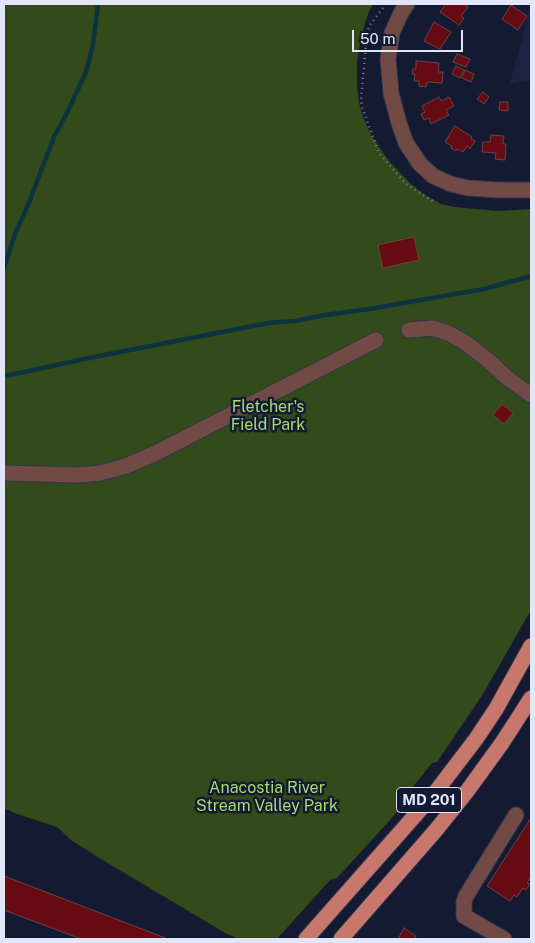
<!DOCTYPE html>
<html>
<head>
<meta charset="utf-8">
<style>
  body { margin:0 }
  #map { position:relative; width:535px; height:943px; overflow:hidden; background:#141a32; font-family:"Public Sans",sans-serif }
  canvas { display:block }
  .frame { position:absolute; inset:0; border:5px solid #e1e7f8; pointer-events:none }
  .scale { position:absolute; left:352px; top:30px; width:111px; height:22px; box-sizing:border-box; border:2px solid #e1e7f8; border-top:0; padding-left:6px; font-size:15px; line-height:18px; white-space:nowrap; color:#e1e7f8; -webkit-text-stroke:4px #141a32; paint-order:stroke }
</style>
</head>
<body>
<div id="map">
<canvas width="535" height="943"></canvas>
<div class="frame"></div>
<div class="scale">50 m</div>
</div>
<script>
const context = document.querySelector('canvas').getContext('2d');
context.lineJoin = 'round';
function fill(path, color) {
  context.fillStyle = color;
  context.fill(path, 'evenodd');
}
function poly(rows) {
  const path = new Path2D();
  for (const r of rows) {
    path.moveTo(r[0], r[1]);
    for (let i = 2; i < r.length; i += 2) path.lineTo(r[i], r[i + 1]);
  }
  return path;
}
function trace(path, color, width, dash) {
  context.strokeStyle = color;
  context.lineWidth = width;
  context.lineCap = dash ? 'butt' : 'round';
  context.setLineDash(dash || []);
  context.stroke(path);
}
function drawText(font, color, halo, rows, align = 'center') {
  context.font = font + ' "Public Sans",sans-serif';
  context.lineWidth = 5;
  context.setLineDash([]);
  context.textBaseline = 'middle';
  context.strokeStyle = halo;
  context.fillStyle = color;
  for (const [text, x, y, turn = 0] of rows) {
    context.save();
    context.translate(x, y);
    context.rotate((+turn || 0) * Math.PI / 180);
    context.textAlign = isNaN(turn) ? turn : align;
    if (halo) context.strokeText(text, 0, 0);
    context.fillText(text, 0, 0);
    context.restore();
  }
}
const built = poly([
  [531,5,531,80,510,84,510,83]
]);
const green = poly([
  [4,4,373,4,368,14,361,37,357,61,357,85,359,103,363,117,371,135,388,160,411,184,424,194,441,204,455,207,497,211,531,209,531,610,483,694,437,762,432,763,404,798,406,800,391,819,337,878,330,880,277,939,239,939,225,933,96,856,71,840,57,827,14,813,9,810,4,810]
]);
const stream = poly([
  [4,268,15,234,28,205,54,137,67,113,86,72,93,45,98,4],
  [4,375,10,375,89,358,268,323,295,321,325,315,369,309,484,289,531,276]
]);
const building = poly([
  [446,4,467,4,466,6,468,7,461,16,464,18,459,25,440,12,446,4],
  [511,5,527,16,518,30,502,19,511,5],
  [434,22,451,32,440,49,424,41,434,22],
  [457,54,470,59,466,67,453,62,457,54],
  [416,61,439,63,438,72,443,72,442,83,427,82,426,87,419,86,419,81,414,81,415,74,412,74,413,69,416,69,416,61],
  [456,66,464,70,460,78,452,74,456,66],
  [465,70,474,74,471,82,462,78,465,70],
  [483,92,489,97,484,104,477,99,483,92],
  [439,97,441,101,449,97,454,106,446,110,449,115,431,124,429,118,424,120,421,114,425,112,422,106,439,97],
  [500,102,508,102,508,111,499,110,500,102],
  [455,126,472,137,471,139,475,141,470,149,467,146,463,152,457,149,456,151,451,148,452,146,445,142,455,126],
  [491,135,504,136,503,144,506,144,505,160,495,159,496,153,482,152,483,142,490,142,491,135],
  [414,237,419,260,383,268,378,245,414,237],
  [502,404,513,413,504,424,493,415,502,404],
  [531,818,531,876,527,883,530,884,526,890,523,888,517,897,514,895,510,901,487,886,531,818],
  [4,876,168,939,81,939,4,910,4,876],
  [404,928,416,936,414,939,398,939,404,928]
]);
const path = poly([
  [386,4,370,25,367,32,361,100,362,107,379,153,406,184,434,202]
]);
const minor = poly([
  [407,4,401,13,392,33,388,59,391,93,399,123,406,143,420,164,433,176,451,184,468,188,498,190,531,190],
  [409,330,432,328,448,333,466,343,489,361,506,377,531,395],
  [4,473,77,475,100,473,126,466,156,453,376,340],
  [504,939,464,916,464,902,466,896,516,815]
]);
const major = poly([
  [306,939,434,794,476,739,496,709,531,646],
  [341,939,436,830,468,790,502,743,531,698]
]);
const shields = [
  [429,800,65]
];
const shieldNames = [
  ["MD 201",429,800]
];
const parkNames = [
  ["Fletcher's",268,407],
  ["Field Park",268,425],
  ["Anacostia River",267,788],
  ["Stream Valley Park",267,806]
];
fill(built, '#1b2341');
fill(green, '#334a1a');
trace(stream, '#0b3340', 4.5);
fill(building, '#660a14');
trace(building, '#674543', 1);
trace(minor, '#31374e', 17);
trace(major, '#31374e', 17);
trace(path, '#797f94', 2.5, [1, 4]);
trace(minor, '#724a45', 15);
trace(major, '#c8776d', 15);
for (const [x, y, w] of shields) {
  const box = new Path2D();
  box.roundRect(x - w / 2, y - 12.5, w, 25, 4);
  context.fillStyle = '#141a32';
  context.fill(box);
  trace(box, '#e1e7f8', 1);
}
drawText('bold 15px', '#e1e7f8', null, shieldNames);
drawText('16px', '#a5dc6d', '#141a32', parkNames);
</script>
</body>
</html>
